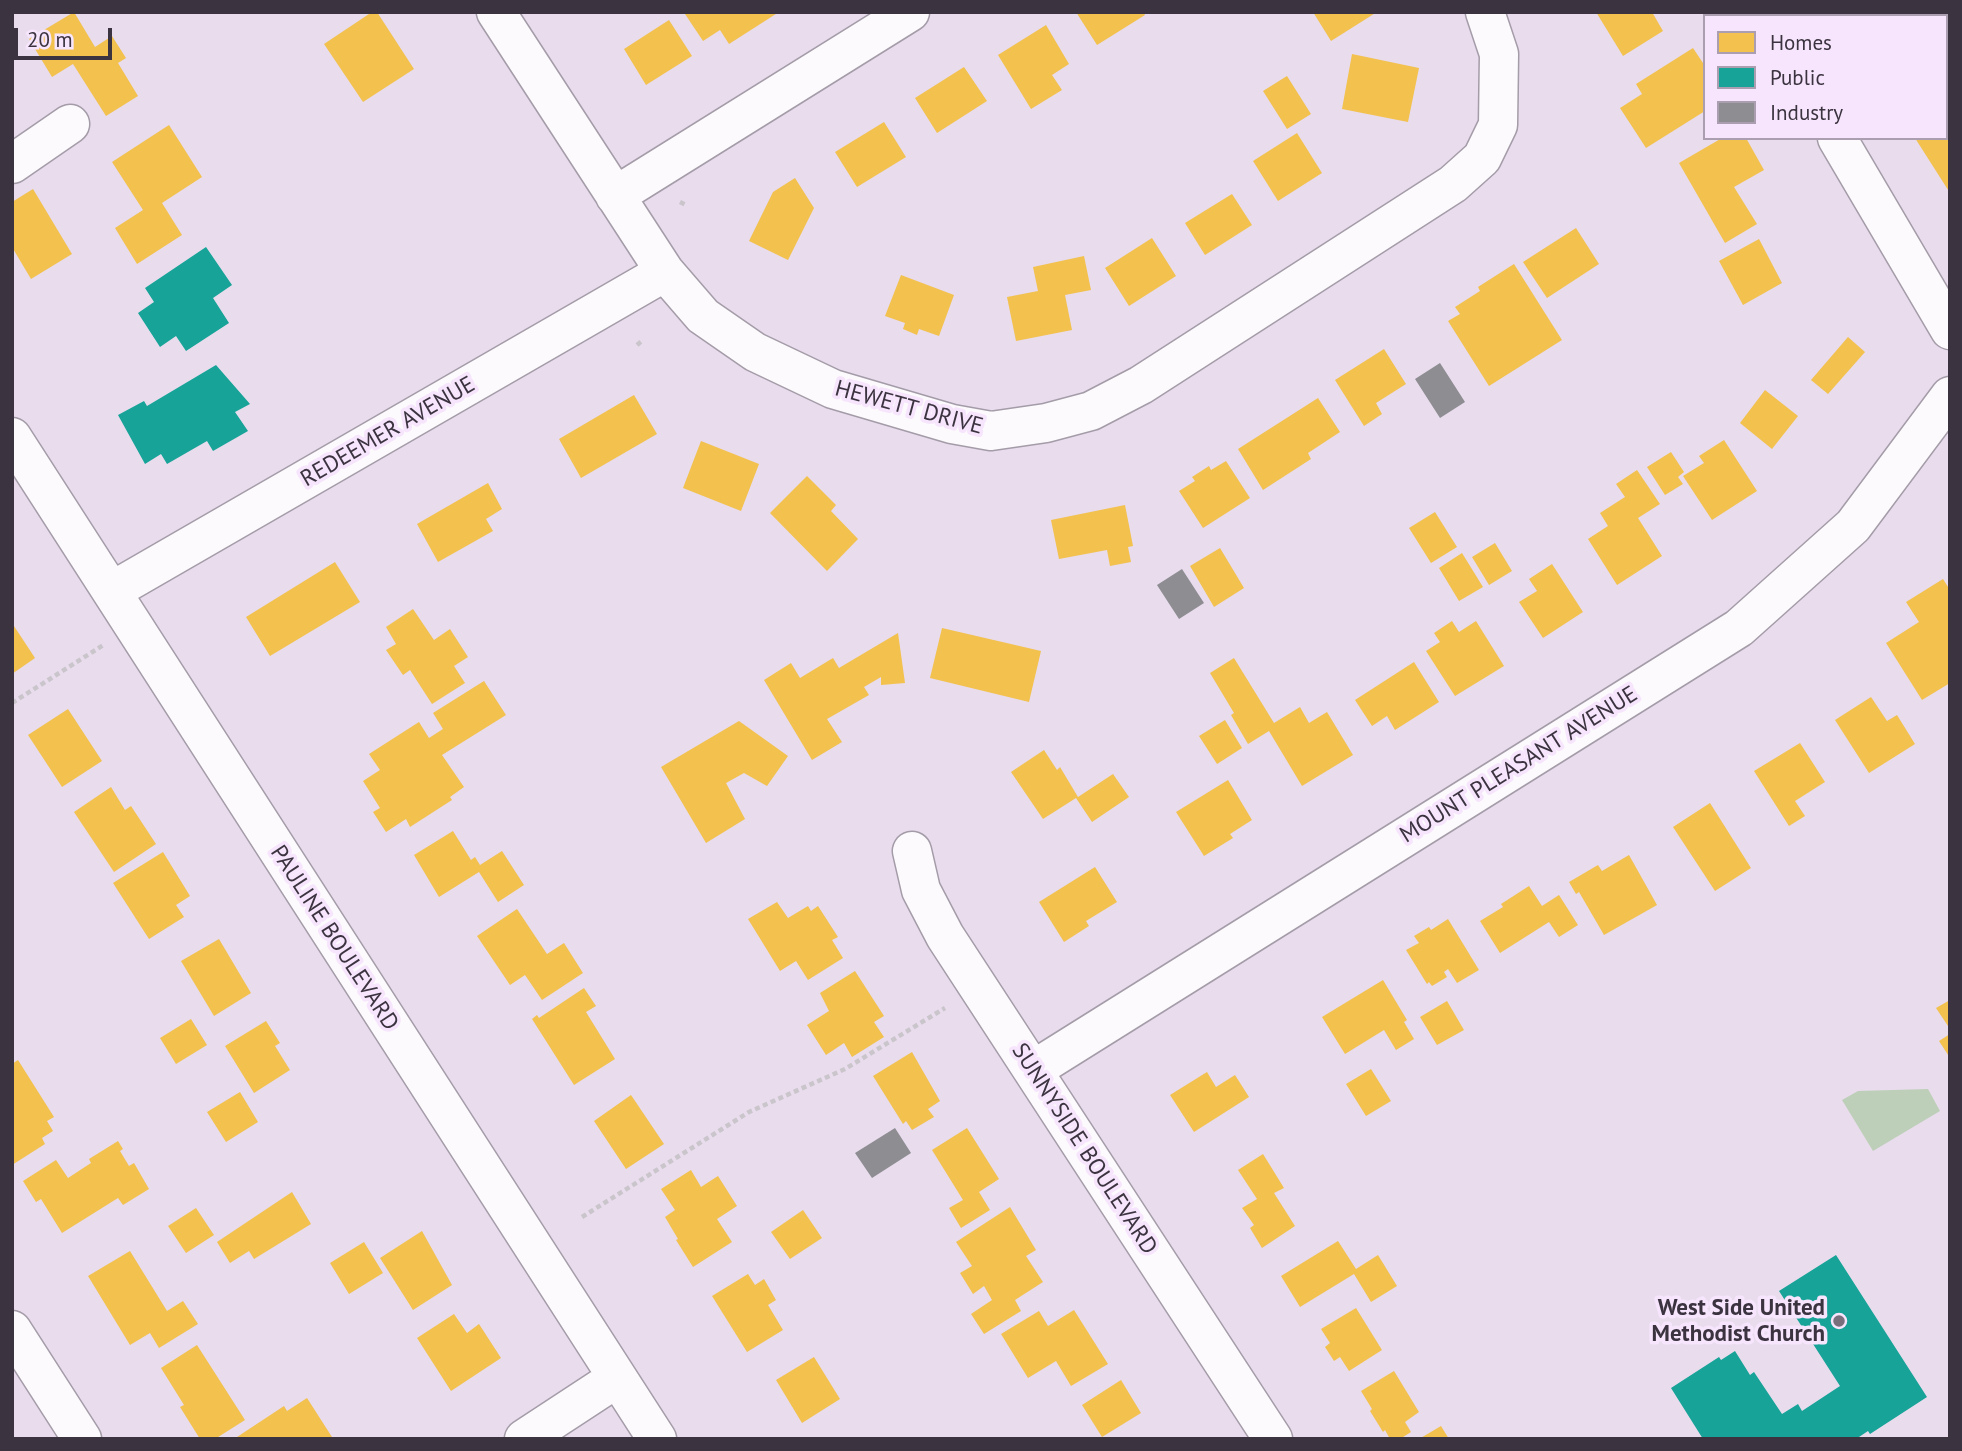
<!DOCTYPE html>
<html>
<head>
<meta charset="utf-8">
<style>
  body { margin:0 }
  #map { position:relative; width:1962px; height:1451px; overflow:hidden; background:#e8dced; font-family:"PT Sans",sans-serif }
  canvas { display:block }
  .frame { position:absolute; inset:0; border:14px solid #3b333f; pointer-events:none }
  .legend { position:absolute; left:1703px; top:14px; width:245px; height:126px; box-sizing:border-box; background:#f6e5fc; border:2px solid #ab9eb0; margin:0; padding:9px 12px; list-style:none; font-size:21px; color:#3b333f }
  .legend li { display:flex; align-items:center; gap:14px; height:35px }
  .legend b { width:35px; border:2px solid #ab9eb0 }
  .scale { position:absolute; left:14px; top:28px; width:98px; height:32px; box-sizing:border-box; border:4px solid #3b333f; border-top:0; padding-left:9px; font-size:21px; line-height:24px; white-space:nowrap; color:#3b333f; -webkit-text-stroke:5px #f6e5fc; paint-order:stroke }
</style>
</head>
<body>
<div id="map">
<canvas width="1962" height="1451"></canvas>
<div class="frame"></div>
<ul class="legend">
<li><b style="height:19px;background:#f2c14e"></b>Homes</li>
<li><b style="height:19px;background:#17a398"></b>Public</li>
<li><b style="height:19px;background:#8d8d92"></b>Industry</li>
</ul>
<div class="scale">20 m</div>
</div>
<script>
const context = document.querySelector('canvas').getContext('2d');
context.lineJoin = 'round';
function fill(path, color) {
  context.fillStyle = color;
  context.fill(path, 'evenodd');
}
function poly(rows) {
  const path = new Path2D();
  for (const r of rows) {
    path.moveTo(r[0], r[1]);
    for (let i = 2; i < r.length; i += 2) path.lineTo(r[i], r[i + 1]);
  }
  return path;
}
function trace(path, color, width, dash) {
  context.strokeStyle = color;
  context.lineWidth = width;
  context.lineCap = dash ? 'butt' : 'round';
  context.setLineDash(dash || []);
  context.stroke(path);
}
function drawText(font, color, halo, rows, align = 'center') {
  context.font = font + ' "PT Sans",sans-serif';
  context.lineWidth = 7;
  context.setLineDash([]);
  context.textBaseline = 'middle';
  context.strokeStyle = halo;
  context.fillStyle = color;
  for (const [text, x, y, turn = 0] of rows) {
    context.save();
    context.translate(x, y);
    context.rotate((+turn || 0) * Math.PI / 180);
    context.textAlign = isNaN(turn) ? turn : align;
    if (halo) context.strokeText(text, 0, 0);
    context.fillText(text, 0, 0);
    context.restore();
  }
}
const green = poly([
  [1928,1089,1940,1111,1873,1151,1842,1100,1858,1091]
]);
const homes = poly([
  [74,12,95,47,112,36,126,58,118,63,138,96,106,116,73,64,52,77,29,39],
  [372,12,377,12,414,69,363,102,324,44],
  [687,12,779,12,729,44,720,30,703,41,685,14],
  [1076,12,1143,12,1145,15,1097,45],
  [1313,12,1377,12,1331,41],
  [1596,12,1652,12,1663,31,1623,56],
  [669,20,692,56,646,85,624,49],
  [1046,25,1069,64,1052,75,1062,90,1031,109,998,55],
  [1693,48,1705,66,1705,111,1646,148,1620,108,1642,94,1636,84],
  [1352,54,1419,68,1408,122,1342,109],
  [964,67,987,101,937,133,915,98],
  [1287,76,1311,114,1287,129,1263,91],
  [1950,100,1950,193,1915,138,1946,138,1946,102],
  [884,122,906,157,857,187,835,152],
  [169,125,202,177,162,203,182,235,137,264,115,228,143,210,112,162],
  [1297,133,1322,173,1278,201,1253,161],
  [1722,138,1746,138,1764,170,1734,187,1757,224,1725,243,1679,163],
  [795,178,814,208,788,260,749,241,773,192],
  [33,189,72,254,31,279,12,247,12,202],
  [1232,194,1252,225,1205,255,1185,223],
  [1576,228,1599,264,1547,298,1523,262],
  [1152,238,1176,276,1129,306,1105,268],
  [1759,239,1782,283,1743,305,1719,261],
  [1084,256,1091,290,1065,295,1072,330,1016,341,1007,297,1038,291,1033,267],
  [1514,264,1562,340,1489,386,1448,321,1460,314,1455,307,1480,291,1478,287],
  [901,275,954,295,939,336,919,329,917,335,903,329,905,323,885,316],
  [1848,337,1865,352,1828,394,1811,380],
  [1384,349,1406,384,1376,403,1382,414,1364,426,1335,380],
  [1765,390,1798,416,1772,449,1740,423],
  [634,395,657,434,581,478,559,439],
  [1318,398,1340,432,1308,453,1311,459,1263,490,1238,449],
  [1724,440,1757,491,1712,520,1683,476,1704,463,1699,456],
  [701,441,759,464,741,511,683,488],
  [1671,452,1684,472,1678,477,1683,484,1665,495,1647,467],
  [1226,461,1250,498,1203,528,1179,491,1195,481,1192,477,1209,466,1211,470],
  [1637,470,1660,504,1638,518,1662,556,1617,585,1588,539,1608,526,1600,513,1625,497,1616,484],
  [807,476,836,505,831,511,858,539,827,571,770,513],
  [488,483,502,509,486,519,493,531,438,562,417,524],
  [1125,505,1133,546,1128,547,1131,562,1110,566,1107,550,1059,559,1051,520],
  [1435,512,1457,547,1431,563,1409,528],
  [1495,543,1512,571,1489,585,1472,557],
  [1220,548,1244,588,1214,607,1190,566],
  [1462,553,1483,587,1459,601,1439,568],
  [335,562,360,602,270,656,246,617],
  [1552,564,1583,612,1543,638,1519,602,1537,591,1529,579],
  [1943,579,1950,590,1950,683,1922,700,1886,643,1919,622,1906,602],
  [413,609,434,640,450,629,468,657,454,666,465,683,432,704,410,670,403,675,386,650,396,644,386,627],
  [1452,621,1459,632,1476,621,1504,666,1455,696,1426,651,1440,642,1434,633],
  [12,623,35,658,12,674],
  [942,628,1041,651,1029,702,930,678],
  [898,633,905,683,881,685,881,677,864,687,869,695,827,719,842,742,812,760,764,680,791,663,800,678,833,658,839,668],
  [1234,658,1274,723,1300,707,1309,723,1327,712,1353,755,1302,786,1269,731,1248,744,1231,715,1234,713,1210,673],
  [1414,662,1439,702,1395,730,1387,716,1372,726,1355,700],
  [484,681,506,715,442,755,464,787,450,797,452,800,410,827,406,819,386,832,373,812,380,808,363,781,380,770,369,754,419,722,429,738,443,729,433,713],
  [1871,697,1887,721,1897,715,1915,744,1869,773,1835,720],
  [68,709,102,761,62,787,28,735],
  [1225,720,1242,748,1217,764,1199,736],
  [739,721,788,756,767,786,744,773,726,783,745,819,706,843,661,767],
  [1800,743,1825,782,1795,801,1805,816,1789,826,1754,771],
  [1044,750,1057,770,1060,767,1078,797,1113,774,1129,797,1092,822,1076,798,1043,819,1011,772],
  [1228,780,1252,820,1230,834,1233,838,1204,856,1176,812],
  [111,787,125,810,131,806,156,844,114,872,74,812],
  [1710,803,1751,868,1715,891,1673,827],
  [453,831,471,860,475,857,480,865,502,851,524,885,498,902,479,872,439,897,414,855],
  [163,852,190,896,176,905,184,917,149,939,113,883],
  [1629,855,1657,905,1604,935,1579,892,1576,894,1569,882,1598,865,1602,871],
  [1095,867,1117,902,1086,921,1089,926,1064,942,1039,902],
  [1529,886,1542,906,1559,895,1578,925,1559,937,1549,922,1500,953,1480,921,1503,907,1501,904],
  [777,902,788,918,808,906,811,911,818,906,838,937,832,940,843,958,808,980,796,961,780,971,748,919],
  [517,909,547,954,564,943,583,973,542,1000,525,975,510,985,477,936],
  [1448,919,1479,970,1457,983,1448,969,1444,972,1447,977,1432,986,1429,982,1427,984,1406,950,1419,943,1414,936,1429,927,1431,930],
  [219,939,251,993,214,1016,181,961],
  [855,971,884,1016,874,1022,884,1037,852,1057,844,1043,826,1055,807,1025,829,1011,820,993],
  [1383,980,1407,1020,1404,1022,1414,1039,1396,1050,1384,1030,1345,1054,1322,1017],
  [584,988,596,1006,586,1012,615,1059,574,1085,532,1019,537,1015,539,1018],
  [1950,1000,1950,1029,1936,1008],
  [1447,1001,1464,1030,1437,1045,1420,1017],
  [191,1019,207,1045,176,1064,160,1038],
  [266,1021,280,1043,275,1046,290,1070,254,1093,225,1046],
  [1950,1034,1950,1058,1939,1041],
  [912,1052,940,1101,928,1109,934,1117,912,1130,906,1121,903,1124,873,1076],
  [18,1060,54,1117,47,1121,53,1131,42,1138,45,1144,12,1165,12,1064],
  [1371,1069,1391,1101,1366,1116,1346,1084],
  [1207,1072,1216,1087,1235,1075,1249,1097,1194,1132,1170,1095],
  [240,1092,258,1122,226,1142,207,1112],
  [631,1095,664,1144,626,1169,594,1121],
  [967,1128,999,1179,979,1192,990,1210,961,1228,949,1208,963,1200,932,1150],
  [118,1141,123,1149,120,1151,129,1166,134,1163,149,1189,123,1205,118,1198,62,1233,41,1199,36,1202,23,1181,56,1160,68,1178,91,1163,89,1159],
  [1263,1154,1284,1188,1274,1193,1295,1226,1262,1248,1250,1228,1254,1225,1242,1208,1257,1199,1238,1170],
  [691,1170,701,1187,718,1176,737,1206,717,1219,732,1242,693,1267,676,1240,678,1239,665,1217,675,1210,661,1189],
  [292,1192,311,1224,254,1259,249,1251,230,1263,217,1242],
  [1010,1207,1036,1250,1026,1256,1043,1282,1015,1300,1021,1311,984,1334,971,1314,992,1300,984,1286,973,1294,960,1273,972,1266,956,1242],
  [196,1208,214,1235,186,1253,168,1226],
  [803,1210,822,1238,790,1259,771,1232],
  [422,1231,452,1285,413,1310,380,1258],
  [1338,1241,1356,1269,1378,1255,1397,1286,1371,1302,1354,1274,1300,1307,1281,1276],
  [364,1242,383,1273,349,1294,330,1263],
  [130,1251,167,1311,183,1301,198,1324,159,1348,150,1333,130,1345,88,1276],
  [748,1274,755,1285,764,1279,776,1300,768,1305,783,1330,747,1352,712,1296],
  [1356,1308,1382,1350,1349,1371,1340,1357,1334,1361,1325,1347,1330,1343,1321,1329],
  [1074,1310,1108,1364,1071,1386,1056,1361,1028,1378,1001,1334,1039,1311,1048,1326],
  [454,1314,467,1333,479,1324,501,1358,451,1391,417,1338],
  [197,1345,245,1420,215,1439,200,1439,180,1407,184,1405,161,1368],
  [814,1357,840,1399,802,1423,776,1380],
  [1394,1371,1419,1412,1405,1422,1411,1432,1400,1439,1390,1439,1385,1430,1383,1432,1370,1411,1372,1409,1361,1391],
  [1121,1380,1141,1413,1102,1437,1082,1405],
  [307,1398,332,1437,330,1439,234,1439,284,1406,287,1411],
  [1441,1426,1449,1439,1419,1439]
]);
const public = poly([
  [206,247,232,285,213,298,229,323,186,351,176,336,160,347,138,313,154,302,145,288],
  [216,365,250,404,235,412,248,431,213,451,207,441,167,464,161,454,145,464,118,415,144,401,147,406],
  [1836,1255,1927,1397,1870,1434,1868,1431,1856,1439,1703,1439,1671,1388,1719,1357,1721,1360,1735,1351,1750,1375,1754,1372,1782,1414,1798,1404,1802,1411,1840,1386,1779,1291]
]);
const industry = poly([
  [1440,363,1465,402,1440,418,1415,379],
  [1182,569,1204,603,1179,619,1157,585],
  [895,1128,911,1153,872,1178,855,1153]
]);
const path = poly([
  [680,202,686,205],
  [637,345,643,340],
  [12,703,105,644],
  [582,1217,749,1112,845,1069,945,1008]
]);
const minor = poly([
  [496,12,665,272,703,316,755,352,833,389,952,424,991,431,1046,423,1091,411,1141,385,1453,184,1482,158,1498,125,1499,54,1485,12],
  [1905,16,1910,12],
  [1837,138,1950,330],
  [12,164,70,124],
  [615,196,910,12],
  [12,437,657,1439],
  [112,591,665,272],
  [912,851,921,890,945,936,1273,1439],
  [1033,1070,1739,628,1853,526,1950,396],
  [12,1330,82,1439],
  [524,1439,617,1378]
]);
const markers = [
  [1839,1321,7,"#786e7c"]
];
const streetNames = [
  ["HEWETT DRIVE",909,408,15],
  ["REDEEMER AVENUE",388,432,-30],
  ["MOUNT PLEASANT AVENUE",1519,765,-32],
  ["PAULINE BOULEVARD",334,938,57],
  ["SUNNYSIDE BOULEVARD",1084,1149,57]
];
const poiNames = [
  ["West Side United",1825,1308],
  ["Methodist Church",1825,1334]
];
fill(green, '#becfb9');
fill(homes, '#f2c14e');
fill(public, '#17a398');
fill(industry, '#8d8d92');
trace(minor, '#a49ca8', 41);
trace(path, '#c9c5cb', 4.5, [5, 3.5]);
trace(minor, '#fcfafc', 38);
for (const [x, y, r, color] of markers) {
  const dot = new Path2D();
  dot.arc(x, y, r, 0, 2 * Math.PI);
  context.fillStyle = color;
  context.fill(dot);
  trace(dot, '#f6e5fc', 2.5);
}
drawText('23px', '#3b333f', '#f6e5fc', streetNames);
drawText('bold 23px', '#3b333f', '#f6e5fc', poiNames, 'right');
</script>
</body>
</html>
